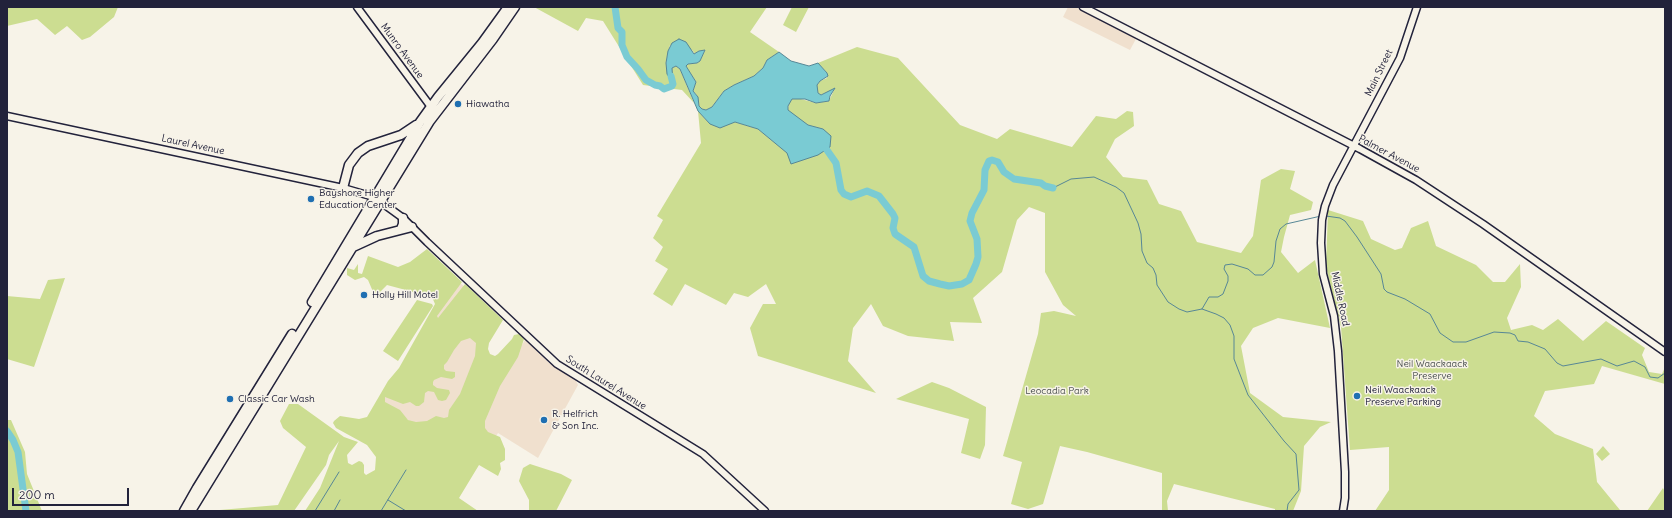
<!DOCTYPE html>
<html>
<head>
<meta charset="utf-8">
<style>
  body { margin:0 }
  #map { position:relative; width:1672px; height:518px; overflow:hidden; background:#f7f3e8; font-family:Delius,sans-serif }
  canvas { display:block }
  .frame { position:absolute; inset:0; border:8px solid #22223b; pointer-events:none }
  .scale { position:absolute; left:12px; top:488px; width:117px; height:18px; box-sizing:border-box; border:2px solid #22223b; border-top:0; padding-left:5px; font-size:12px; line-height:14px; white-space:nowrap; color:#22223b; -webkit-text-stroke:3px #f7f3e8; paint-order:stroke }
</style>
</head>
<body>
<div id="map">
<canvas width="1672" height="518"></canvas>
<div class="frame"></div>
<div class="scale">200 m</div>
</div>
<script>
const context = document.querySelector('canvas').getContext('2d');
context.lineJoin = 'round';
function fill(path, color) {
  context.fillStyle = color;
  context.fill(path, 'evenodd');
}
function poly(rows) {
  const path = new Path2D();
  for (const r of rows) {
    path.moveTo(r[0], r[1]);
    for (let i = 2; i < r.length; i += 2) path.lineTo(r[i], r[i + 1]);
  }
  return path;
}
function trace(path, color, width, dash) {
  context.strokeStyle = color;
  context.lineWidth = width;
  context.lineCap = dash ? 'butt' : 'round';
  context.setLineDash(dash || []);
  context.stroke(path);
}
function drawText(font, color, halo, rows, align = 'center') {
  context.font = font + ' Delius,sans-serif';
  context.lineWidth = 3;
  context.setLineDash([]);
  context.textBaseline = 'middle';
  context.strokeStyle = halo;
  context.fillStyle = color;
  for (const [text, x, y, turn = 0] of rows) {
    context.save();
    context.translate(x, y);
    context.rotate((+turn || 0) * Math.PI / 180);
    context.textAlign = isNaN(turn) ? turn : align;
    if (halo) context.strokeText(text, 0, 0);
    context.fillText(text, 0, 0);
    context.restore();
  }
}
const built = poly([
  [1068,7,1075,7,1137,37,1130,50,1063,17],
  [457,280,501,320,481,350,507,366,433,436,380,402],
  [525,340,549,363,576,381,578,385,538,458,498,433,494,439,472,425]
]);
const green = poly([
  [7,7,118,7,114,17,90,37,82,40,67,26,55,35,37,19,7,26],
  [534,7,767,7,750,32,779,52,767,60,763,68,754,76,734,85,724,91,712,107,706,110,702,109,699,106,696,94,693,91,696,82,686,66,688,64,697,63,700,61,705,50,699,51,695,54,692,50,670,45,667,57,666,63,672,83,672,68,676,66,680,69,694,103,682,90,643,85,603,21,586,18,578,31],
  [792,7,809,7,796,32,783,25],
  [857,47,898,58,960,125,997,139,1010,129,1072,147,1096,116,1116,119,1127,111,1133,112,1134,126,1115,139,1106,157,1123,177,1147,180,1159,204,1181,211,1197,242,1241,253,1253,236,1261,180,1281,169,1295,171,1290,189,1313,202,1311,210,1290,215,1284,237,1281,252,1298,273,1315,260,1330,328,1278,318,1253,328,1241,346,1250,393,1283,417,1331,422,1320,427,1304,446,1301,491,1293,511,1275,511,1275,509,1174,484,1167,501,1168,511,1162,511,1162,473,1087,452,1060,446,1043,504,1028,509,1011,504,1022,462,1003,456,1038,334,1041,313,1054,311,1076,316,1063,305,1045,272,1045,213,1029,207,1017,220,1002,272,973,298,982,323,950,322,954,341,908,336,883,326,871,304,853,328,848,361,876,393,758,356,750,328,763,304,776,304,766,284,748,297,734,293,726,305,685,284,672,306,653,294,668,269,655,261,663,247,653,238,663,220,657,216,701,143,698,111,710,124,735,122,758,129,788,153,823,129,807,125,790,113,788,110,789,102,792,99,797,98,816,103,829,101,834,90,820,95,817,91,817,85,820,81,827,78,827,73,818,63],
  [1328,210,1363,221,1371,239,1395,250,1402,248,1411,228,1428,221,1436,246,1476,265,1493,282,1505,282,1520,264,1521,287,1507,318,1511,330,1532,325,1543,330,1558,319,1583,341,1606,321,1645,348,1642,355,1649,372,1662,374,1665,367,1665,384,1602,366,1594,384,1545,391,1534,416,1555,434,1593,449,1597,482,1620,510,1627,511,1375,511,1389,490,1389,447,1350,450,1341,327,1326,267],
  [427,249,462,282,437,316,438,318,465,284,503,320,489,343,488,349,490,354,495,356,498,354,512,339,514,335,519,334,524,339,518,357,500,386,485,421,485,428,488,432,500,437,505,449,505,460,500,463,501,469,498,476,479,465,459,498,478,511,305,511,320,488,339,441,329,455,326,465,294,511,208,511,278,505,306,447,283,428,280,421,289,404,298,404,344,437,358,442,347,455,348,463,352,465,359,461,362,462,364,465,364,473,366,475,375,470,376,457,367,445,336,428,333,423,334,421,340,416,359,419,367,417,388,381,399,368,435,304,432,297,387,285,378,294,374,294,368,280,364,277,355,280,347,275,347,268,354,270,358,264,358,273,362,274,368,256,398,267,410,262],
  [470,338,476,343,475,356,460,394,449,410,448,417,444,418,436,416,427,421,416,422,408,420,400,410,385,402,385,397,403,404,410,402,416,406,419,406,424,402,425,393,428,391,434,392,438,400,442,401,446,400,450,393,449,390,437,388,433,385,433,382,434,380,441,377,452,379,455,377,455,372,446,371,444,369,444,365,447,362,454,350,461,341],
  [65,278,34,367,7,359,7,296,40,299,48,280],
  [417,300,432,304,433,306,398,361,383,351],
  [932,382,949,388,986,407,985,445,980,459,961,453,969,419,896,399],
  [7,420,11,420,25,452,27,474,42,511,7,511],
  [1603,446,1610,454,1602,461,1596,454],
  [530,464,561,474,572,480,556,511,529,511,529,500,519,481,523,468],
  [1663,488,1665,492,1665,511,1647,511]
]);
const water = poly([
  [679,39,686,42,694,54,699,51,705,50,700,61,697,63,688,64,686,66,696,82,693,91,698,97,699,106,702,109,706,110,712,107,724,91,734,85,754,76,763,68,767,60,779,52,791,61,809,66,818,63,827,73,828,76,820,81,817,85,818,93,821,95,835,88,830,96,829,101,816,103,805,99,792,99,788,106,788,110,808,125,823,129,831,136,830,147,818,155,791,164,787,153,758,129,735,122,720,128,710,124,698,111,680,69,676,66,672,68,673,84,667,74,666,63,668,51,672,43,679,39]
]);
const stream = poly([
  [1053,188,1071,179,1094,177,1116,187,1124,193,1138,223,1141,234,1142,251,1147,263,1153,268,1156,275,1157,285,1168,302,1179,309,1187,312,1202,309,1209,297,1218,297,1223,294,1228,281,1228,276,1224,269,1225,265,1232,264,1248,269,1255,275,1263,275,1272,267,1274,262,1276,241,1280,229,1286,224,1321,216],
  [1326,216,1340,218,1345,221,1357,237,1381,274,1384,289,1387,292,1405,299,1430,314,1440,333,1453,342,1466,342,1494,332,1510,333,1515,335,1518,341,1528,342,1545,349,1557,363,1563,366,1601,359,1617,366,1634,361,1645,367,1650,377,1658,378,1665,373],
  [1202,309,1216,314,1224,318,1230,325,1234,336,1234,359,1248,395,1284,441,1296,454,1299,490,1288,504,1287,511],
  [388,500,406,511],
  [315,511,339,472],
  [334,511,340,500],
  [381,511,406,470]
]);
const river = poly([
  [615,7,618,28,622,32,622,45,627,57,638,69,646,80,655,85,660,86,664,89,672,86,673,84,671,76],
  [822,143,836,163,841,190,844,194,851,197,867,191,879,196,893,214,895,218,893,228,895,234,914,247,923,276,929,281,940,284,949,286,962,284,969,280,976,264,978,257,977,239,970,221,972,213,984,190,985,170,989,161,992,160,998,162,1004,172,1014,179,1041,183,1045,186,1053,188],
  [7,431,13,440,18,452,26,511]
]);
const tertiary = poly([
  [357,7,431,107],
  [1083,7,1360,149,1416,180,1483,224,1665,352],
  [7,116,343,188,374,197,403,218,427,242,557,364,703,454,765,511],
  [1343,511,1345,498,1345,472,1338,351,1334,316,1323,274,1321,243,1322,220,1325,206,1333,185,1400,58,1417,7]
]);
const trunk = poly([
  [343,188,349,165,358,153,368,146,401,135,416,125],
  [401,229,403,224,403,218],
  [353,247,377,236,412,227],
  [312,302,420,122,438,97,482,43,508,7],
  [184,511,197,488,292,334],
  [191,511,430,121,493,39,515,7]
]);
const markers = [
  [458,104,4,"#1f6fb2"],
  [311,199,4,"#1f6fb2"],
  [364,295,4,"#1f6fb2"],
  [1357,396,4,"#1f6fb2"],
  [230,399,4,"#1f6fb2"],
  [544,420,4,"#1f6fb2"]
];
const streetNames = [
  ["Munro Avenue",402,51,54],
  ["Main Street",1379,73,-64],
  ["Laurel Avenue",193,145,12],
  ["Palmer Avenue",1389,154,28],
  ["Middle Road",1340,299,78],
  ["South Laurel Avenue",606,383,32]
];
const poiNames = [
  ["Hiawatha",466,104],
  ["Bayshore Higher",319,193],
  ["Education Center",319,205],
  ["Holly Hill Motel",372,295],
  ["Neil Waackaack",1365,390],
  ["Preserve Parking",1365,402],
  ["Classic Car Wash",238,399],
  ["R. Helfrich",552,414],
  ["& Son Inc.",552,426]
];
const parkNames = [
  ["Neil Waackaack",1432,364],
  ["Preserve",1432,376],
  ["Leocadia Park",1057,391]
];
fill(built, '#f0e0ce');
fill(green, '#ccdd91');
fill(water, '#7acbd3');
trace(water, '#578796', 1);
trace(stream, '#578796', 1);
trace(river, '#7acbd3', 7);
trace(tertiary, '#22223b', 9);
trace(trunk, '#22223b', 11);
trace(tertiary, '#f7f3e8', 6);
trace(trunk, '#f7f3e8', 8);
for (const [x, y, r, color] of markers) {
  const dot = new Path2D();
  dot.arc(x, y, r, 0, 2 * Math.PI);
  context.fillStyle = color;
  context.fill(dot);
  trace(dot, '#f7f3e8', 1.5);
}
drawText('10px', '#22223b', '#f7f3e8', streetNames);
drawText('10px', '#22223b', '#f7f3e8', poiNames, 'left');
drawText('10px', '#4c5150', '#f7f3e8', parkNames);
</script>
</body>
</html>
